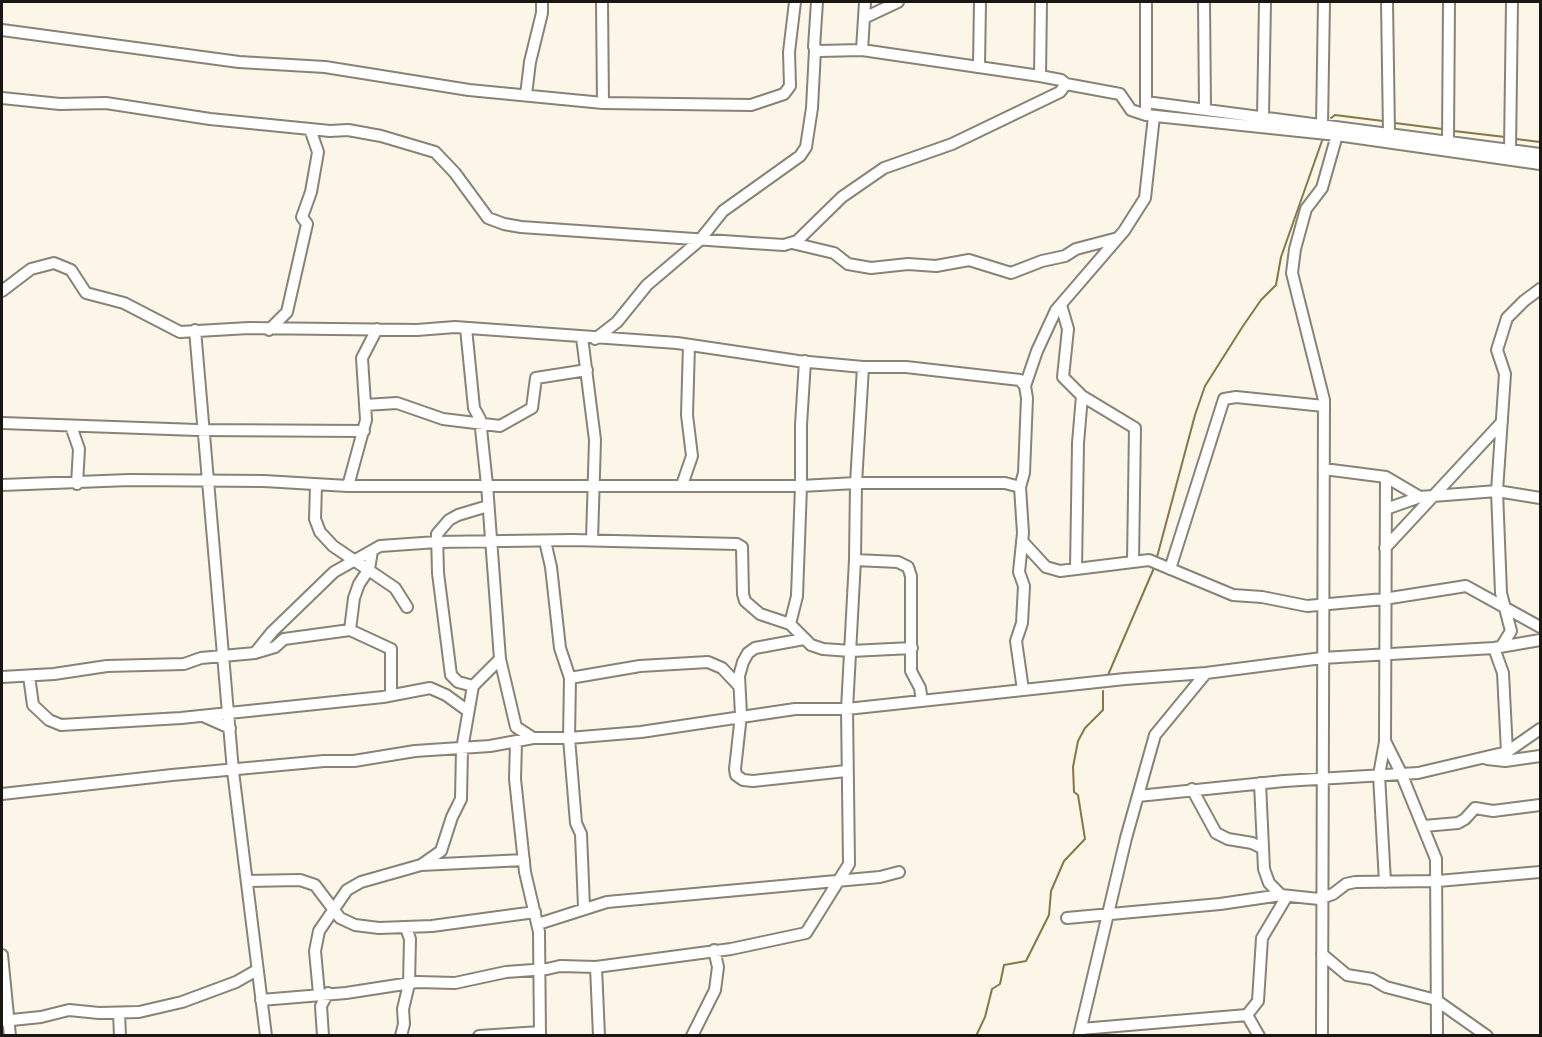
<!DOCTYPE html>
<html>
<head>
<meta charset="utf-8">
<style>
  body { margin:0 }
  #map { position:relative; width:1542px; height:1037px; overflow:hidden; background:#fbf6e7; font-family:"Libre Baskerville",serif }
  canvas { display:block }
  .frame { position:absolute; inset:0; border:3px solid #191712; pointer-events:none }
</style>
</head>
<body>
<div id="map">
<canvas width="1542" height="1037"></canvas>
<div class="frame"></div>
</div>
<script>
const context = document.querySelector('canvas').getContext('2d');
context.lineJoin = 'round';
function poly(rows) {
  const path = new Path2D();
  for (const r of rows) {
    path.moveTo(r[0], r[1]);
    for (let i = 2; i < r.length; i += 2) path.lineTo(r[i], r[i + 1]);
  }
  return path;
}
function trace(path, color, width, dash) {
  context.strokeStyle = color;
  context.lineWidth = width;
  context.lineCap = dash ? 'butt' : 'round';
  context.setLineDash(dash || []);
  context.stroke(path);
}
const stream = poly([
  [1331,118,1335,115,1383,121],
  [1395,123,1442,129],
  [1454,131,1505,137],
  [1516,139,1540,142],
  [1157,557,1195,415,1205,386,1243,326,1261,300,1276,285,1281,257,1323,138],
  [1108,675,1154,568],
  [976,1036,985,1017,992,989,1000,984,1004,965,1026,961,1049,915,1051,891,1064,861,1085,839,1078,795,1074,792,1073,767,1078,741,1085,728,1103,710,1103,691]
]);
const minor = poly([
  [602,2,603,103],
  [817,2,814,47,819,51,862,50,1040,76,1061,80,1066,84],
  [1204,2,1205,109],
  [1387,2,1389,133],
  [864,18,898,2],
  [2,30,239,62,325,67,469,90,603,103,751,105,784,94,790,86,789,52,795,2],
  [862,50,865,2],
  [979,66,980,2],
  [1040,76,1041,2],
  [526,95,530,62,542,13,542,2],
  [2,98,60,104,106,103,210,119,330,131,348,130,381,136,435,152,455,173,488,218,504,224,521,227,752,243,784,245,797,241,842,197,884,168,952,144,1060,92,1066,84,1120,94,1131,110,1146,115,1337,135,1540,164],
  [1146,102,1540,154],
  [1146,109,1146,2],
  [1263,117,1265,2],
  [1322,125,1324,2],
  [1448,141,1449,2],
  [1510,150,1512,2],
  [792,243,834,253,848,264,871,268,908,264,936,266,969,260,1011,273,1042,261,1065,256,1076,249,1118,238],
  [2,291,31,269,54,263,71,270,86,293,124,303,180,332,249,328,417,330,455,327,677,343,798,361,863,367,906,367,1020,380,1025,386,1027,398,1024,473,1020,487,1023,533,1019,572,1024,586,1022,623,1016,641,1023,690],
  [1061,305,1068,329,1063,377,1082,396,1078,443,1076,569],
  [466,328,474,408,480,419,487,485,500,659,516,727,533,738],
  [195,330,233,771,266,1036],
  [269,330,287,312,307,224,302,217,311,192,318,152,310,129],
  [582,337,595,440,592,540],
  [595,339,617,322,647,285,699,241,723,211,800,156,806,147,812,108,815,50],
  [1025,386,1037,351,1056,310,1124,231,1145,198,1154,116],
  [1082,396,1135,428,1133,561],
  [365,405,397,403,443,419,500,426,532,408,536,378,587,370],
  [2,423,197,430,364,431],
  [71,426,79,449,77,484],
  [1324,469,1386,477,1420,497],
  [1386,477,1385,741,1401,773,1436,859,1437,1036],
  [2,485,129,480,264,481,348,486,801,486,801,425,805,361],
  [316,485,315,519,320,532,333,546,395,588,407,607],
  [682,485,692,456,687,415,689,345],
  [348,486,366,420,362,358,377,329],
  [1386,509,1420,497,1497,491,1540,498],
  [545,541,551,567,560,648,570,678,569,738,576,823,581,834,584,907],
  [1022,541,1046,567,1060,571,1149,560,1233,595,1262,597,1307,606,1384,599,1466,586,1540,627],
  [1385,548,1502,422],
  [855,560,898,562,908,567,911,576,911,671,920,688,922,701],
  [1170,569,1224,399,1236,397,1324,406],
  [790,624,797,596,801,486,856,483,1005,483,1020,487],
  [350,630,391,649,391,695],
  [804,639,755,648,748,653,743,662,739,676,741,715,735,769,736,775,743,780,753,781,846,771],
  [1501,647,1511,631,1501,593,1497,491,1505,374,1497,350,1507,318,1524,301,1540,289],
  [1494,648,1503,673,1507,752],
  [255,653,272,632,334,572,380,546,437,542,572,540,737,544,742,547,743,594,745,601,760,614,790,624,811,645,823,649,851,651,912,648],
  [29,676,33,705,49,720,61,725,181,718,383,697,430,688,446,695,468,711],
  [2,677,54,674,107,666,184,664,201,658,255,653,275,647,284,639,350,630,354,598,359,584,369,569,372,551],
  [570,678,640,666,708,662,722,668,739,686],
  [473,686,458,682,451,675,438,573,437,534,449,520,458,515,488,506],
  [203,716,230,728],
  [516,742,515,779,525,872,539,932,540,1036],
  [1385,742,1379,775,1385,882],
  [1487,759,1505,761,1540,756],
  [1260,783,1264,869,1269,883,1281,895],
  [1192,789,1216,833,1228,839,1252,843,1262,848],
  [2,794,172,775,324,761,354,761,415,751,490,746,533,738,569,738,641,732,795,709,847,709,1125,679,1206,673,1322,658,1494,648,1540,640],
  [1138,796,1284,781,1418,773,1507,752,1540,729],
  [1424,826,1458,823,1465,819,1475,808,1493,811,1540,805],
  [421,865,524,860],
  [247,881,300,880,315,885,340,918,355,925,379,928,432,926,535,912],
  [1067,918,1220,904,1281,895,1319,899,1333,894,1346,884,1355,882,1438,881,1540,872],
  [538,924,607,902,880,877,899,872],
  [1322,954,1347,975,1372,979,1386,987,1436,1000,1487,1036],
  [2,955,10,1036],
  [596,967,599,1036],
  [319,994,315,951,319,931,347,890,361,882,421,865,441,851,452,817,461,799,462,749,473,686,500,659],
  [261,1000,346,993,417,982,455,983,506,972,547,969,560,966,596,967,731,949,806,933,849,864,847,709,855,560,856,483,863,367],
  [119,1013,120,1036],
  [2,1021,41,1017,69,1010,99,1013,139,1012,182,1002,236,982,257,970],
  [1081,1029,1247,1015],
  [323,1036,321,1006,328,993],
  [401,1036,404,1024,403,1009,409,984,410,939,406,928],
  [479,1036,540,1032],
  [692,1036,715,990,718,967,714,950],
  [1079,1036,1126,838,1155,735,1206,673],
  [1259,1036,1247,1015,1258,1001,1262,938,1287,896],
  [1322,1036,1324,400,1292,273,1295,249,1306,209,1322,188,1337,135]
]);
trace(stream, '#867747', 2);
trace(minor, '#878376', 14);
trace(minor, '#fff', 10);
</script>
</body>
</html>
